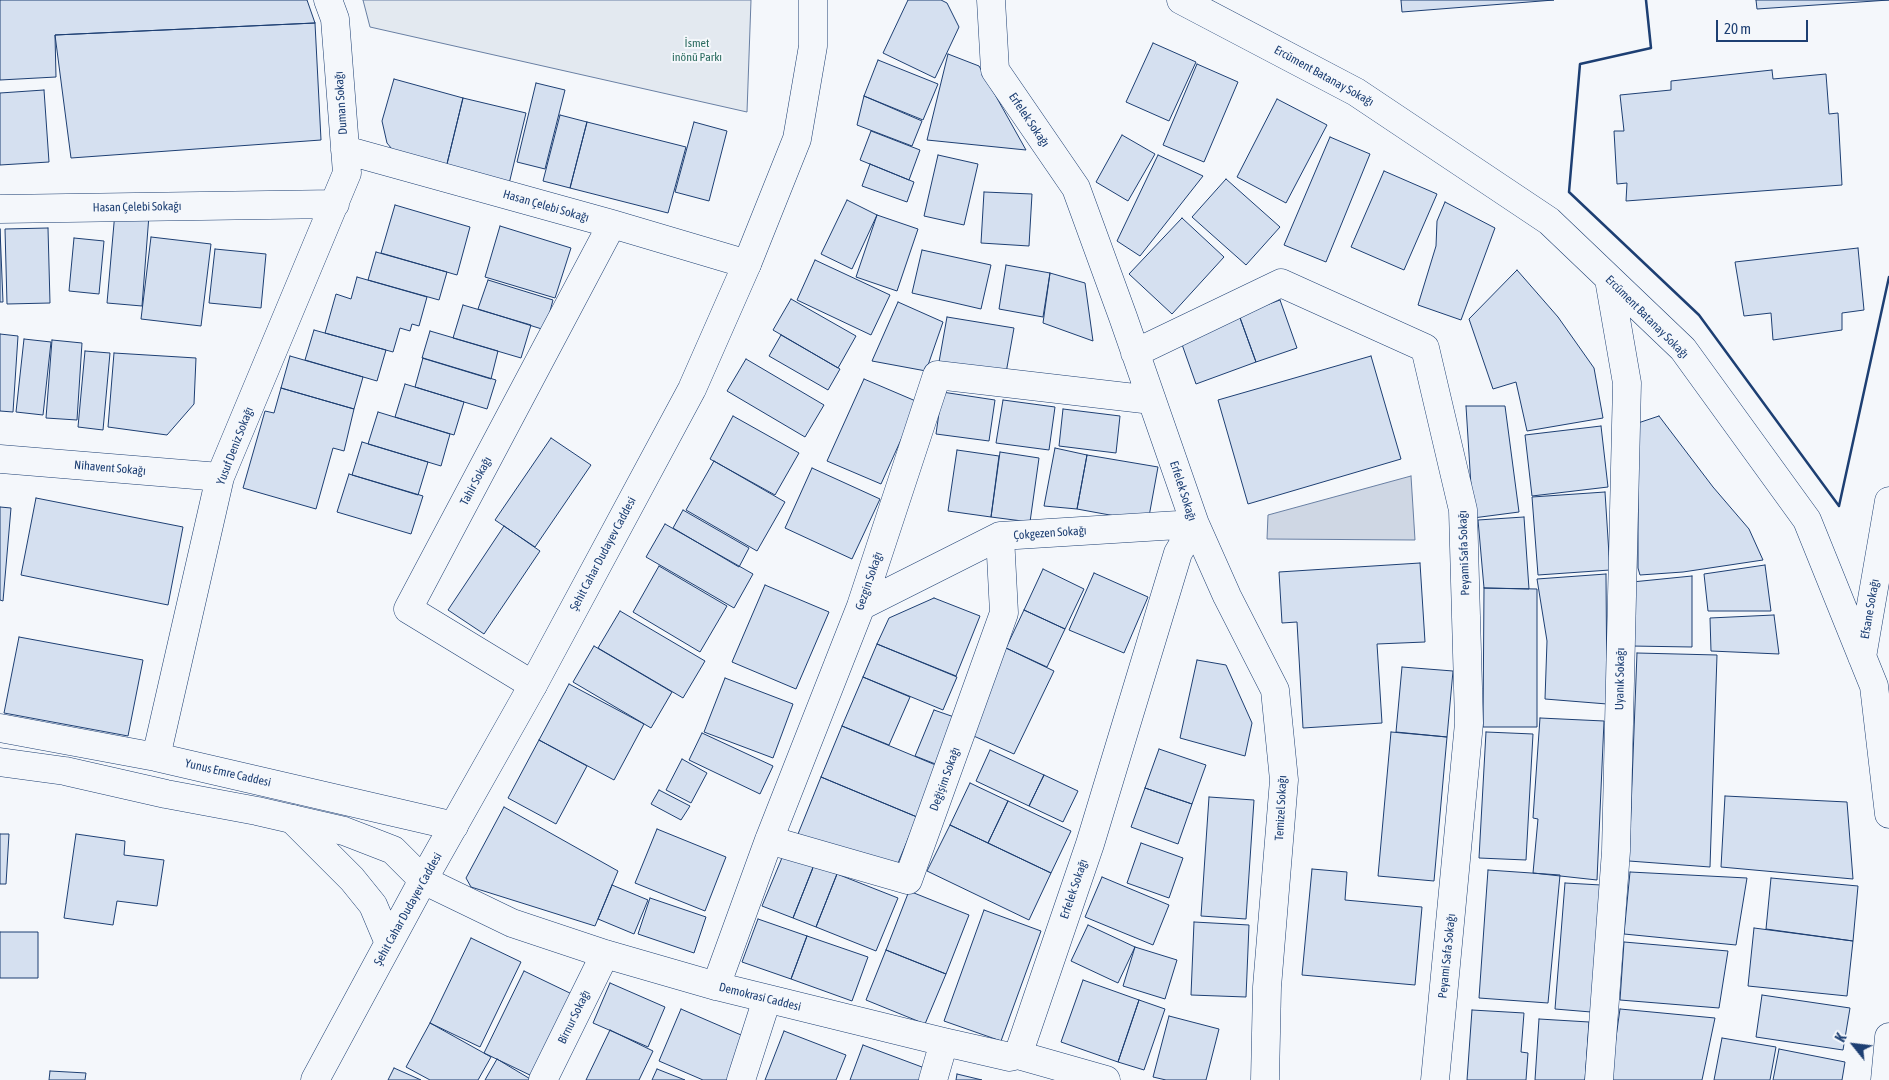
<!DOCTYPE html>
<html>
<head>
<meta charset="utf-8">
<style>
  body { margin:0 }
  #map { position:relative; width:1889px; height:1080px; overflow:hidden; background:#f4f7fb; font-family:"Asap Condensed",sans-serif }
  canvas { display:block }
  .north { position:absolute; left:1829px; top:1020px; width:50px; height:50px; -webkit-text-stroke:4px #f4f7fb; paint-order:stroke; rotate:299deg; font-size:14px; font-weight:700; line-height:20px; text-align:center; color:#1d3f73 }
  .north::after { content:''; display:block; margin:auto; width:18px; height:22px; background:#1d3f73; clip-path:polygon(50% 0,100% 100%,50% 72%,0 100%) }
  .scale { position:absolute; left:1716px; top:20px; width:92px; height:22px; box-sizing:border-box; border:2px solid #1d3f73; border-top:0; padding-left:6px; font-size:15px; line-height:18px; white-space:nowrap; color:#1d3f73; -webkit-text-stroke:4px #f4f7fb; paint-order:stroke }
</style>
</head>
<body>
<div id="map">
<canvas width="1889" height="1080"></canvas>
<div class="north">K</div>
<div class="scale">20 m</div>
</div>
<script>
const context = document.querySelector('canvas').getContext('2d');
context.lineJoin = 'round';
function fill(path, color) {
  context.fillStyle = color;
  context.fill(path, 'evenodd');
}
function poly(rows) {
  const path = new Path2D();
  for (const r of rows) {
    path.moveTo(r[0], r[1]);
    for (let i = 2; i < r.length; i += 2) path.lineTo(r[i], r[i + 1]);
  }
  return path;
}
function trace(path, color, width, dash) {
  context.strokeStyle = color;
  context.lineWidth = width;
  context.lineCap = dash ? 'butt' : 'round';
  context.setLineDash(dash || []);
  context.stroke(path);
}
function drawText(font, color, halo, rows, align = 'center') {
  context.font = font + ' "Asap Condensed",sans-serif';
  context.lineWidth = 4;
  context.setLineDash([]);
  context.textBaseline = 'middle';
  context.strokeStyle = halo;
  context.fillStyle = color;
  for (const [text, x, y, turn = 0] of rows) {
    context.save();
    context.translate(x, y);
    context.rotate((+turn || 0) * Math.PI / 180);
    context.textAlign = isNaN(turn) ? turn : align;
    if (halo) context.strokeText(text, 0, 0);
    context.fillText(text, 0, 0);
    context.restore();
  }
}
const green = poly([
  [363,0,751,0,747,112,370,27,363,0]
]);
const water = poly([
  [1411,476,1415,540,1267,539,1268,515,1411,476]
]);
const building = poly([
  [0,0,307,0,315,23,55,35,56,77,0,80,0,0],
  [908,0,941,0,947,3,959,27,935,78,883,53,908,0],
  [1401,0,1554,0,1402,12,1401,0],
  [1756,0,1889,0,1757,9,1756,0],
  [315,23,321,140,71,158,55,35,315,23],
  [1153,43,1196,62,1169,121,1126,102,1153,43],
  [948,54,979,66,1026,150,927,140,948,54],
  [878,60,938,84,923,120,864,96,878,60],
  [1197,64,1238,82,1204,162,1163,145,1197,64],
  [1772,70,1773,79,1826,74,1829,114,1838,113,1842,185,1626,201,1627,183,1617,184,1614,131,1624,131,1620,95,1671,90,1671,81,1772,70],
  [394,79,463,98,446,168,396,154,387,143,382,121,394,79],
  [536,83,565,90,545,169,517,162,536,83],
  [44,90,49,162,0,165,0,93,44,90],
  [864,96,922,121,912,146,857,125,864,96],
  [463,98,526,113,509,184,446,168,463,98],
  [1277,99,1327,125,1286,203,1237,177,1277,99],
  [560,115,587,122,570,188,543,181,560,115],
  [587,122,686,147,668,213,570,188,587,122],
  [694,122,727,131,709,201,675,192,694,122],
  [871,131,920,150,909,180,860,160,871,131],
  [1122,135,1155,154,1128,201,1096,182,1122,135],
  [1330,137,1370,154,1326,262,1284,245,1330,137],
  [938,155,978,164,964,225,924,216,938,155],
  [1158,155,1203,176,1140,256,1117,241,1158,155],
  [870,164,914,182,907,202,862,186,870,164],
  [1384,171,1437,194,1404,270,1351,247,1384,171],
  [1226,179,1280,227,1246,265,1192,217,1226,179],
  [984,192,1032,194,1029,246,981,243,984,192],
  [847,200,877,215,852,269,821,254,847,200],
  [1445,202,1495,228,1461,320,1418,305,1436,246,1437,221,1445,202],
  [395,205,470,227,457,275,381,253,395,205],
  [115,212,149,215,142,306,107,303,115,212],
  [877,215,918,229,897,291,856,277,877,215],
  [1182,218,1224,257,1172,314,1129,274,1182,218],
  [500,226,571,248,555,298,485,277,500,226],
  [48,228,50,303,7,304,5,229,48,228],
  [0,229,3,302,0,302,0,229],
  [151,237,211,244,201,326,141,319,151,237],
  [74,238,104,241,99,294,69,291,74,238],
  [1858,248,1864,310,1842,313,1842,330,1773,340,1771,313,1744,316,1735,262,1858,248],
  [215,249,266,254,261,308,209,303,215,249],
  [922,250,991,265,981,309,912,293,922,250],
  [376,252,447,272,439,300,368,280,376,252],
  [815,260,890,295,871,335,797,300,815,260],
  [1006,265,1050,273,1043,317,999,309,1006,265],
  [1517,270,1558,317,1594,368,1603,418,1527,431,1516,382,1493,389,1469,319,1517,270],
  [1050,273,1085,283,1093,341,1043,323,1050,273],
  [357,277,427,297,419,326,412,324,410,331,400,328,393,352,325,333,336,294,351,299,357,277],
  [488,280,553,300,545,330,478,309,488,280],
  [791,299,856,336,838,368,773,330,791,299],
  [1280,300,1297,348,1256,362,1239,315,1280,300],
  [898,302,943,322,926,371,872,361,898,302],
  [463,305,531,325,521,358,453,338,463,305],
  [1239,315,1256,362,1196,384,1179,336,1239,315],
  [947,317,1014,328,1006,373,939,362,947,317],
  [314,330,386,350,377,381,305,360,314,330],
  [430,331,498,351,491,379,422,358,430,331],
  [0,334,18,336,13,412,0,411,0,334],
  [781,335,840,369,828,390,769,356,781,335],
  [24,339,51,342,43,415,16,412,24,339],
  [52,340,82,343,77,420,46,418,52,340],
  [85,351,110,353,103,430,78,427,85,351],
  [114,353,196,358,194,404,167,435,108,427,114,353],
  [290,356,363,377,354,409,281,388,290,356],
  [1371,356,1401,459,1248,504,1218,400,1371,356],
  [423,358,496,380,487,409,415,387,423,358],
  [746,359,824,405,805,437,727,391,746,359],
  [864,379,918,402,881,484,827,461,864,379],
  [405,384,464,402,454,435,395,417,405,384],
  [281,388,354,409,344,451,333,448,316,509,243,488,265,411,274,413,281,388],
  [942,392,995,400,989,441,936,434,942,392],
  [1003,400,1055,407,1049,450,996,443,1003,400],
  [1466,406,1505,406,1519,512,1473,518,1466,406],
  [1063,409,1120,416,1116,453,1059,446,1063,409],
  [378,412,450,434,441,466,368,444,378,412],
  [733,416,799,453,775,495,710,459,733,416],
  [1659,416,1713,487,1749,529,1763,560,1683,572,1640,575,1638,568,1638,423,1659,416],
  [1601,426,1608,487,1532,496,1525,435,1601,426],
  [551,438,591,465,535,547,495,520,551,438],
  [362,442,428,462,418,495,352,475,362,442],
  [1055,448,1087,455,1077,509,1044,506,1055,448],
  [957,450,999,456,991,517,948,511,957,450],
  [1000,452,1039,458,1030,522,991,517,1000,452],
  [1087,455,1158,467,1148,522,1077,509,1087,455],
  [714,461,785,502,757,551,686,510,714,461],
  [812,468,880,499,852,559,785,528,812,468],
  [349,474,423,496,411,534,337,512,349,474],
  [1605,492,1610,570,1538,575,1532,497,1605,492],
  [36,498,183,527,168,605,21,575,36,498],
  [0,507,11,508,3,601,0,600,0,507],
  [683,510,749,548,739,567,673,528,683,510],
  [1524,517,1529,589,1484,588,1478,520,1524,517],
  [665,524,753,574,734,608,646,557,665,524],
  [504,526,540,551,484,634,448,610,504,526],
  [1420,563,1425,642,1377,644,1382,723,1303,728,1297,622,1282,623,1279,572,1420,563],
  [1765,565,1771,611,1708,611,1704,574,1765,565],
  [659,566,727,606,700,652,633,612,659,566],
  [1043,569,1084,589,1065,629,1024,610,1043,569],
  [1094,573,1148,597,1124,653,1069,630,1094,573],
  [1606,574,1607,704,1545,699,1547,641,1537,579,1606,574],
  [1692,576,1692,647,1631,646,1632,582,1692,576],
  [765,585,829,612,796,689,732,662,765,585],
  [1484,588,1537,589,1537,727,1483,727,1484,588],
  [934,598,980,616,956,676,877,644,889,618,934,598],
  [1024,610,1065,629,1047,667,1006,648,1024,610],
  [620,611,705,661,683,698,598,648,620,611],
  [1774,615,1779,654,1711,651,1710,618,1774,615],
  [19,637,143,660,128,736,4,713,19,637],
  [877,644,957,677,943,710,863,677,877,644],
  [594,646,672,692,651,728,573,682,594,646],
  [1006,648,1054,671,1014,754,967,733,1006,648],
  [1637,653,1717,655,1710,867,1629,861,1637,653],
  [1197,660,1226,665,1252,723,1245,756,1180,738,1197,660],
  [1402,667,1453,671,1447,737,1396,732,1402,667],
  [863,677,910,697,889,745,842,726,863,677],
  [725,678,793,704,773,758,704,732,725,678],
  [569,684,644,724,614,780,539,740,569,684],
  [934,710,957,718,938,765,915,756,934,710],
  [1540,718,1604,721,1597,880,1533,873,1538,819,1533,818,1540,718],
  [842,726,938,766,917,817,821,777,842,726],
  [1391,732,1447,737,1434,881,1378,876,1391,732],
  [1486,732,1533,734,1526,860,1479,858,1486,732],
  [702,733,773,766,760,794,689,760,702,733],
  [539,740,587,766,556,824,508,798,539,740],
  [1159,749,1206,765,1192,804,1145,788,1159,749],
  [990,750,1044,775,1029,806,976,781,990,750],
  [682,759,707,773,691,803,666,790,682,759],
  [1044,775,1078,791,1063,822,1029,806,1044,775],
  [821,777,917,817,894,873,798,834,821,777],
  [970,783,1008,801,988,843,950,825,970,783],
  [1145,788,1192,804,1178,844,1131,827,1145,788],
  [659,790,690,806,681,820,651,804,659,790],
  [1725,796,1847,802,1853,879,1721,867,1725,796],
  [1209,797,1254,800,1246,919,1201,916,1209,797],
  [1008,801,1071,831,1051,873,988,843,1008,801],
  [504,807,618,871,595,926,471,887,466,878,504,807],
  [950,825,1051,873,1029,920,927,871,950,825],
  [657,829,726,857,705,911,635,883,657,829],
  [0,834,9,834,6,884,0,884,0,834],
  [76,834,125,841,124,855,164,860,157,906,117,901,113,925,64,918,76,834],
  [1141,843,1183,858,1169,898,1127,883,1141,843],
  [784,853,814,865,793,918,762,906,784,853],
  [814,865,837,874,816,927,793,918,814,865],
  [1312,869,1347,872,1345,900,1422,907,1415,985,1302,975,1312,869],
  [1488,870,1560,875,1548,1003,1479,998,1488,870],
  [1630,872,1747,878,1736,945,1624,934,1630,872],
  [837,874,898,898,876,951,816,927,837,874],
  [1102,877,1169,905,1153,945,1085,917,1102,877],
  [1771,878,1858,886,1853,941,1766,929,1771,878],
  [1565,883,1601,885,1591,1012,1555,1009,1565,883],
  [612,885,648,900,634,934,598,919,612,885],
  [909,891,969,915,946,974,886,950,909,891],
  [650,898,706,917,694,953,638,934,650,898],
  [984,910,1041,931,1001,1041,944,1021,984,910],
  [758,919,807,936,791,979,742,962,758,919],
  [1194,922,1249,925,1246,997,1191,995,1194,922],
  [1088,925,1135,947,1118,983,1071,961,1088,925],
  [1754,928,1853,941,1847,996,1748,986,1754,928],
  [0,932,38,932,38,978,0,978,0,932],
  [807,936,868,957,852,1001,791,979,807,936],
  [471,938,521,962,480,1047,430,1023,471,938],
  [1624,942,1728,951,1719,1008,1620,1000,1624,942],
  [1135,947,1177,960,1165,999,1123,986,1135,947],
  [886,950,946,974,925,1024,866,1000,886,950],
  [524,971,574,995,534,1077,484,1053,524,971],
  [1083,980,1139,1000,1118,1062,1061,1042,1083,980],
  [610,983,665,1007,648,1047,593,1023,610,983],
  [1762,995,1850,1008,1843,1050,1756,1037,1762,995],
  [1139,1000,1165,1009,1144,1070,1118,1062,1139,1000],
  [681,1009,748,1038,730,1080,703,1080,659,1061,681,1009],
  [1620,1009,1715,1018,1702,1080,1610,1080,1620,1009],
  [1472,1010,1524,1013,1521,1052,1528,1053,1526,1080,1467,1080,1472,1010],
  [1169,1016,1219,1029,1206,1080,1166,1080,1153,1077,1169,1016],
  [1539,1019,1589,1022,1585,1080,1535,1080,1539,1019],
  [430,1023,491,1057,478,1080,430,1080,406,1067,430,1023],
  [610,1030,653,1051,639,1080,586,1080,610,1030],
  [784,1031,846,1055,836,1080,765,1080,784,1031],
  [1722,1038,1776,1047,1770,1080,1714,1080,1722,1038],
  [863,1045,930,1070,927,1080,850,1080,863,1045],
  [1779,1049,1845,1062,1842,1080,1773,1080,1779,1049],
  [497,1059,532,1080,485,1080,497,1059],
  [394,1068,421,1080,388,1080,394,1068],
  [657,1069,685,1080,652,1080,657,1069],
  [50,1071,86,1073,85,1080,49,1080,50,1071],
  [957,1074,982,1080,956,1080,957,1074]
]);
const minor = poly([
  [991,0,995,70,1076,188,1123,317,1195,524,1178,553,1090,844,1018,1055],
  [1181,0,1356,92,1549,221,1683,349,1807,520,1874,686,1889,814],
  [345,150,612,224,747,264],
  [0,209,335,204],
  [1135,353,1281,283,1425,348,1463,510,1469,723,1435,1080],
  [0,459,220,477],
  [861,606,1000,536,1195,524,1227,596,1275,690,1284,780,1267,987,1265,1080],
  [1862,657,1889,501],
  [533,685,408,609,612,224],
  [0,728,156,757,454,826],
  [156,757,220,477,347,173,335,19,328,0],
  [0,762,65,771,166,794,257,811,344,831,393,850,423,880,512,923,605,954,716,986,944,1042,1010,1057,1018,1055,1106,1080],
  [769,840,908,880,1004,613,1000,536],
  [716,986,769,840,861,606,937,375,1152,400],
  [543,1080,605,954],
  [741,1080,767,999],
  [933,1080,944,1042],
  [1599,1080,1616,851,1627,383,1609,279],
  [1885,1080,1889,1037]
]);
const major = poly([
  [292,819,352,879,373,905,389,943],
  [315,1080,423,880,533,685,692,389,747,264,797,139,813,46,813,0]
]);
const wall = poly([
  [1646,0,1651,48,1580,64,1569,192,1699,315,1839,506,1889,277]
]);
const parkNames = [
  ["İsmet",697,43],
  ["inönü Parkı",697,57]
];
const streetNames = [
  ["Ercüment Batanay Sokağı",1324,76,29],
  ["Duman Sokağı",341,103,-94],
  ["Erfelek Sokağı",1029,120,56],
  ["Hasan Çelebi Sokağı",546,206,16],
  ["Hasan Çelebi Sokağı",137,207,-1],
  ["Ercüment Batanay Sokağı",1647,317,45],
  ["Yusuf Deniz Sokağı",235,446,-69],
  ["Nihavent Sokağı",110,468,5],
  ["Tahir Sokağı",476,481,-62],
  ["Erfelek Sokağı",1183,491,72],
  ["Çokgezen Sokağı",1050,533,-4],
  ["Peyami Safa Sokağı",1464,553,-92],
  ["Şehit Cahar Dudayev Caddesi",603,554,-62],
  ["Gezgin Sokağı",869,581,-71],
  ["Efsane Sokağı",1870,609,-80],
  ["Uyanık Sokağı",1620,679,-89],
  ["Yunus Emre Caddesi",228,773,13],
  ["Değişim Sokağı",945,779,-70],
  ["Temizel Sokağı",1281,808,-87],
  ["Erfelek Sokağı",1074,889,-71],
  ["Şehit Cahar Dudayev Caddesi",408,909,-61],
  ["Peyami Safa Sokağı",1447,956,-84],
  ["Demokrasi Caddesi",760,997,14],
  ["Birnur Sokağı",574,1017,-64]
];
fill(green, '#e3e9f0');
trace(green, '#687fa3', 1);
fill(water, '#cfd7e4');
trace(water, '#687fa3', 1);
fill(building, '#d5e0f0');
trace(building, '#1d3f73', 1);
trace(minor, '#1d3f73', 29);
trace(major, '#1d3f73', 29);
trace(minor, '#f4f7fb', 28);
trace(major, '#f4f7fb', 28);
trace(wall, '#1d3f73', 2.5);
drawText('12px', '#2c6c60', '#f4f7fb', parkNames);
drawText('12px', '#1d3f73', '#f4f7fb', streetNames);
</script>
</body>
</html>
